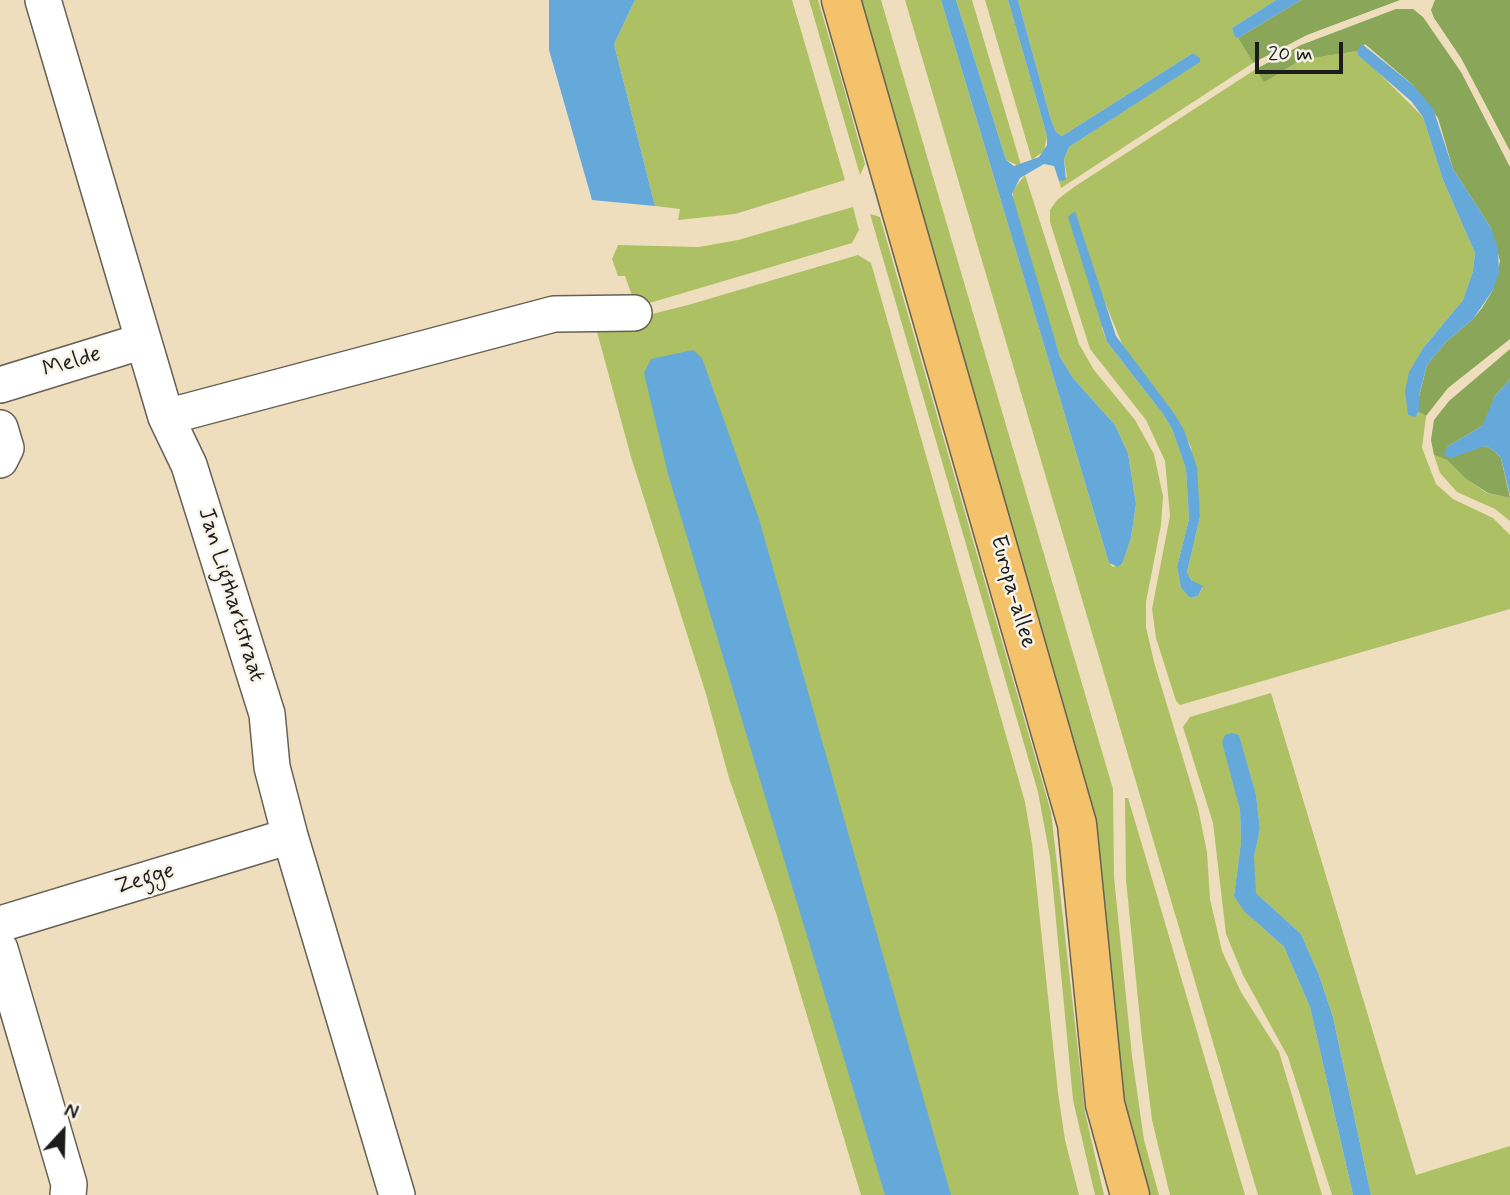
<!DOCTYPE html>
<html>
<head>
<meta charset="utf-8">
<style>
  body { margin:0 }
  #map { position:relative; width:1510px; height:1195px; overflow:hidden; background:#efdebe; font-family:Mynerve,sans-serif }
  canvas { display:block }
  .north { position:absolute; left:28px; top:1097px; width:70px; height:70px; -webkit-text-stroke:5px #f7f3e8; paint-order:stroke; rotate:22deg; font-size:19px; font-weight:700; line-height:28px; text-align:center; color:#1c1c1c }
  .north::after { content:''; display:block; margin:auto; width:24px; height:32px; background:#1c1c1c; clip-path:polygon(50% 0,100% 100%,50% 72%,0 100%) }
  .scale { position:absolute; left:1255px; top:42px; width:88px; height:32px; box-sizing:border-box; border:4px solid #1c1c1c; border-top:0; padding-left:9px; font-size:21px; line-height:24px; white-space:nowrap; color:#1c1c1c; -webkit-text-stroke:5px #f7f3e8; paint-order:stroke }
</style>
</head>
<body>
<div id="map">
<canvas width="1510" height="1195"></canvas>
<div class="north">N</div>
<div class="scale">20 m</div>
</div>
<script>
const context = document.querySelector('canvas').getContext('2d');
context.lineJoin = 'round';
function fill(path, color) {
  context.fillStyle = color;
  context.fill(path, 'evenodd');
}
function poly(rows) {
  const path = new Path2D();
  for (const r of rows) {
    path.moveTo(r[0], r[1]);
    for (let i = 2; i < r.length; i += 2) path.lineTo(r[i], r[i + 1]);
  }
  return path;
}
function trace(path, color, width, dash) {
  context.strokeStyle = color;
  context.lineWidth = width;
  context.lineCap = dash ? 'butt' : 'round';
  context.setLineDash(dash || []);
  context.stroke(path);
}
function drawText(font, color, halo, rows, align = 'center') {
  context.font = font + ' Mynerve,sans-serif';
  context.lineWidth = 5;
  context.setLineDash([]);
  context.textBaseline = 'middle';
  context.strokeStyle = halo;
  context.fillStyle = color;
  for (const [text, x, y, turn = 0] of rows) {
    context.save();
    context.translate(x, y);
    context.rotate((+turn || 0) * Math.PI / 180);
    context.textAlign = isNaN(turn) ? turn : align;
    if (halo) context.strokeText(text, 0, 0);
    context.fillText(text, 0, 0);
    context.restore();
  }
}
const green = poly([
  [635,0,792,0,845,180,735,214,678,220,680,209,655,206,614,44],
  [809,0,818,0,843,85,865,164,860,175],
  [859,0,881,0,1113,789,1114,877,1132,1056,1144,1140,1159,1195,1145,1195,1126,1121,1095,826,1083,773],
  [905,0,941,0,1109,563,1113,567,1123,562,1131,538,1136,504,1128,453,1115,425,1073,378,1060,357,1013,204,1013,190,1025,175,1079,344,1094,370,1135,420,1154,454,1163,496,1161,525,1146,602,1146,627,1154,662,1198,808,1207,852,1210,899,1222,951,1241,992,1279,1052,1322,1195,1258,1195],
  [956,0,972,0,1021,165,1019,166,1006,160],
  [985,0,1008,0,1047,136,1044,151,1032,160],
  [1018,0,1276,0,1232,28,1253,63,1061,188,1059,181,1067,177,1064,159,1069,147,1199,62,1200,59,1193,53,1062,136,1056,132,1051,120],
  [1357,51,1423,117,1443,180,1475,253,1473,271,1463,300,1424,347,1417,416,1419,412,1426,416,1422,448,1436,484,1453,499,1493,518,1510,535,1510,609,1180,705,1176,701,1156,638,1152,609,1170,516,1165,461,1146,420,1090,349,1050,222,1050,210,1057,200,1074,187,1256,69,1264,81,1301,60],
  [1104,300,1125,351,1174,413,1191,447,1200,517,1187,572,1191,580,1203,587,1198,596,1190,598,1181,588,1177,567,1189,519,1186,469,1172,429,1163,414,1107,342,1102,328],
  [853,207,859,230,852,243,636,307,625,276,618,276,612,259,618,245,699,247,738,240],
  [870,214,880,217,1051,812,1085,1112,1104,1195,1095,1195,1073,1100,1050,857,1038,792],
  [858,255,871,263,1025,802,1032,843,1058,1093,1065,1140,1079,1195,861,1195,777,916,729,778,706,694,631,457,596,328,688,305],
  [1434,455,1447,460,1466,479,1487,493,1510,498,1510,521,1495,509,1457,492,1440,473],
  [1271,693,1416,1175,1510,1146,1510,1195,1371,1195,1333,1017,1319,975,1301,934,1256,893,1253,882,1254,857,1260,829,1256,796,1239,736,1232,733,1235,787,1240,810,1241,842,1234,896,1255,921,1284,947,1310,1007,1353,1195,1332,1195,1288,1057,1243,975,1226,934,1213,823,1183,727,1190,717],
  [1125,798,1128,798,1143,848,1245,1195,1170,1195,1152,1120,1142,1039,1126,880]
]);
const forest = poly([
  [1301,0,1400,0,1307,35,1253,63,1238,38],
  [1435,0,1510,0,1510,151,1461,58,1434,18,1431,10],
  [1396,9,1413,9,1423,17,1461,72,1510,167,1510,339,1448,388,1426,416,1419,412,1419,397,1427,365,1446,342,1473,319,1482,308,1493,290,1500,261,1491,228,1453,169,1438,118,1413,85,1365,44,1357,51,1301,60,1264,82,1256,69,1301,45],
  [1510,349,1510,379,1495,396,1486,420,1482,426,1447,447,1451,458,1473,448,1485,446,1493,450,1501,458,1510,498,1488,493,1466,479,1447,460,1434,455,1431,440,1434,420,1449,401]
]);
const water = poly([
  [549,0,635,0,614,44,655,206,592,200,549,50],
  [941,0,956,0,1006,160,1014,166,1039,157,1047,145,1047,136,1008,0,1018,0,1051,120,1056,132,1062,136,1193,53,1200,58,1200,62,1069,147,1064,159,1066,180,1059,181,1054,166,1044,164,1020,178,1012,194,1060,357,1073,378,1115,425,1128,453,1136,504,1131,538,1123,562,1118,567,1109,563],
  [1276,0,1301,0,1238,38,1235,37,1232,28],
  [1362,44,1413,85,1433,108,1453,169,1491,228,1498,248,1499,273,1493,290,1473,319,1446,342,1427,365,1419,396,1419,412,1415,417,1408,415,1405,391,1409,372,1424,347,1463,300,1473,271,1475,253,1443,180,1423,117,1411,101,1358,55,1357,51],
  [1075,211,1116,336,1174,413,1184,430,1197,467,1200,517,1187,572,1191,580,1203,586,1198,596,1190,598,1181,588,1177,567,1189,519,1186,469,1172,429,1163,414,1107,342,1068,217],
  [693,350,702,358,759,519,951,1195,885,1195,668,474,644,373,651,359],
  [1510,379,1510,495,1501,458,1493,450,1485,446,1451,458,1444,455,1447,447,1482,426,1495,396],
  [1232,733,1239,735,1256,795,1260,829,1254,857,1256,893,1301,934,1319,975,1333,1017,1371,1195,1353,1195,1310,1007,1284,947,1244,911,1234,896,1241,842,1240,810,1222,742,1225,735]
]);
const minor = poly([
  [43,0,166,417,189,465,267,714,272,767,290,836,397,1195],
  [0,385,143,341],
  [166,417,554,314,634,313],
  [0,428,6,448,0,460],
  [0,924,290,836],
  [0,949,69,1184,68,1195]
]);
const major = poly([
  [841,0,1077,824,1105,1104,1130,1195]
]);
const streetNames = [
  ["Melde",72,363,-17],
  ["Europa-allee",1012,592,74],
  ["Jan Ligthartstraat",230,595,73],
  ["Zegge",145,880,-17]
];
fill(green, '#adc063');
fill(forest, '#8aa659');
fill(water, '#65a9da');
trace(minor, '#666055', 38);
trace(major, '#666055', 41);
trace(minor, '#fff', 35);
trace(major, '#f3c26a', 38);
drawText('23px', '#1c1c1c', '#f7f3e8', streetNames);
</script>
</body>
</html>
